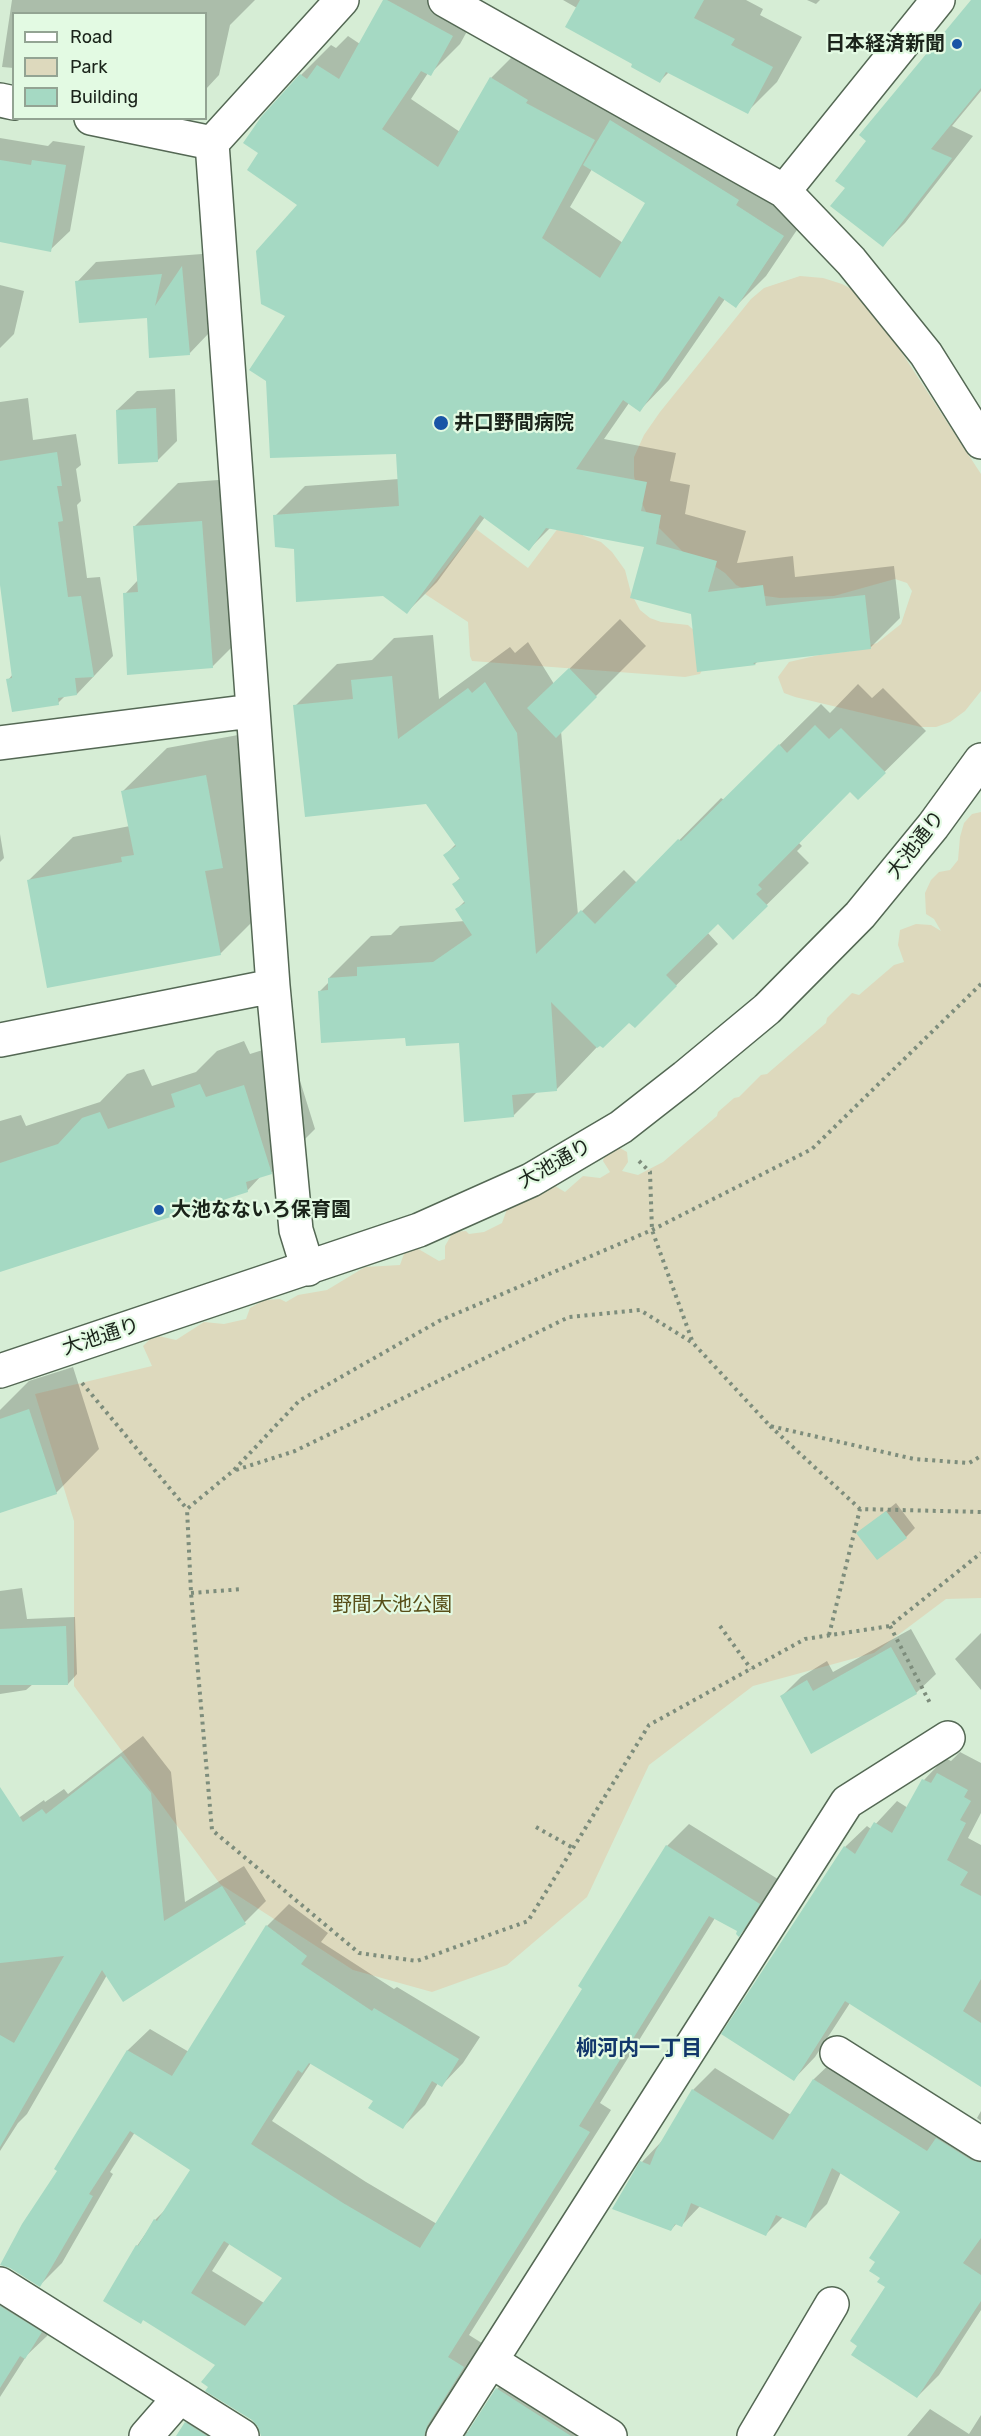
<!DOCTYPE html>
<html>
<head>
<meta charset="utf-8">
<style>
  body { margin:0 }
  #map { position:relative; width:981px; height:2436px; overflow:hidden; background:#d6edd5; font-family:Rubik,sans-serif }
  canvas { display:block }
  .legend { position:absolute; left:12px; top:12px; width:195px; height:108px; box-sizing:border-box; background:#e3fae3; border:2px solid #93a493; margin:0; padding:8px 10px; list-style:none; font-size:18px; color:#1b241b }
  .legend li { display:flex; align-items:center; gap:12px; height:30px }
  .legend b { width:30px; border:2px solid #93a493 }
</style>
</head>
<body>
<div id="map">
<canvas width="981" height="2436"></canvas>
<ul class="legend">
<li><b style="height:8px;background:#fff"></b>Road</li>
<li><b style="height:16px;background:#ddd9bd"></b>Park</li>
<li><b style="height:16px;background:#a5d9c3"></b>Building</li>
</ul>
</div>
<script>
const context = document.querySelector('canvas').getContext('2d');
context.lineJoin = 'round';
function fill(path, color) {
  context.fillStyle = color;
  context.fill(path, 'evenodd');
}
function poly(rows) {
  const path = new Path2D();
  for (const r of rows) {
    path.moveTo(r[0], r[1]);
    for (let i = 2; i < r.length; i += 2) path.lineTo(r[i], r[i + 1]);
  }
  return path;
}
function trace(path, color, width, dash) {
  context.strokeStyle = color;
  context.lineWidth = width;
  context.lineCap = dash ? 'butt' : 'round';
  context.setLineDash(dash || []);
  context.stroke(path);
}
function drawText(font, color, halo, rows, align = 'center') {
  context.font = font + ' Rubik,"Noto Sans JP",sans-serif';
  context.lineWidth = 4.5;
  context.setLineDash([]);
  context.textBaseline = 'middle';
  context.strokeStyle = halo;
  context.fillStyle = color;
  for (const [text, x, y, turn = 0] of rows) {
    context.save();
    context.translate(x, y);
    context.rotate((+turn || 0) * Math.PI / 180);
    context.textAlign = isNaN(turn) ? turn : align;
    if (halo) context.strokeText(text, 0, 0);
    context.fillText(text, 0, 0);
    context.restore();
  }
}
const green = poly([
  [800,276,823,278,842,284,859,293,874,310,981,474,981,691,965,711,950,722,936,727,921,727,795,697,784,693,778,677,789,662,819,655,851,651,877,643,901,624,912,591,907,583,895,579,834,596,780,598,757,595,736,585,725,573,705,560,683,552,649,518,638,495,634,476,634,457,644,435,660,412,751,299,764,288],
  [565,519,584,536,601,542,612,552,625,570,631,593,640,610,650,618,661,622,688,625,701,637,705,664,700,674,685,677,472,661,470,656,468,622,425,594,476,529,528,568],
  [981,812,981,1598,946,1599,874,1653,753,1686,649,1765,587,1897,507,1965,432,1992,353,1970,220,1884,74,1686,74,1521,35,1394,152,1366,143,1346,154,1335,176,1340,204,1322,224,1324,246,1319,250,1308,264,1300,280,1299,286,1302,298,1295,327,1290,365,1267,400,1265,405,1251,415,1247,439,1261,445,1259,445,1246,453,1232,466,1231,469,1234,484,1232,502,1223,507,1209,520,1197,539,1188,555,1186,565,1192,583,1176,600,1178,610,1172,603,1161,606,1149,618,1147,627,1152,628,1162,622,1171,638,1175,663,1162,717,1116,718,1112,734,1098,739,1097,761,1075,767,1074,826,1023,827,1018,852,993,859,995,894,965,904,962,898,945,900,930,916,924,931,925,941,931,934,919,926,914,925,893,931,880,939,872,950,870,958,860,960,837,964,823,972,814]
]);
const shadow = poly([
  [12,0,255,0,230,25,219,75,206,89,206,14,14,14,14,68,2,67],
  [384,0,470,0,481,6,460,44,430,74,428,73,411,99,460,132,491,78,521,48,623,109,641,91,768,170,813,206,766,276,736,306,725,299,669,380,640,410,629,403,604,439,676,453,670,481,690,485,685,514,746,531,737,563,793,556,795,577,894,566,900,618,870,648,758,661,755,664,699,670,693,613,646,546,550,528,529,549,485,517,437,582,407,612,384,595,295,548,275,516,305,486,399,479,397,453,287,316,299,204,301,75,331,45,336,48,348,36,360,44],
  [592,169,647,203,623,243,570,207],
  [563,0,746,0,763,9,760,15,802,37,777,82,747,112,669,72,660,81,634,64,577,8],
  [807,0,820,0,816,4],
  [973,0,981,0,981,91,952,126,973,136,905,223,883,245,847,188],
  [0,138,48,146,53,141,85,146,70,231,50,250,0,232],
  [202,254,208,334,189,354,147,316,77,282,96,262],
  [0,285,24,291,14,334,0,348],
  [175,389,177,441,157,461,117,410,137,391],
  [28,398,33,440,76,434,81,465,76,469,81,501,77,505,87,578,100,577,113,656,77,694,66,695,58,703,8,680,13,674,0,574,0,402],
  [245,478,256,623,212,667,125,594,138,580,134,527,178,483],
  [620,619,646,646,561,731,578,915,624,870,637,883,721,798,724,800,821,704,830,713,858,684,872,698,883,688,926,731,858,798,850,790,798,842,802,846,797,851,809,863,733,938,718,922,707,932,718,944,635,1026,629,1021,598,1046,556,1090,538,1091,513,1116,460,1041,406,1037,319,992,330,981,329,978,371,936,391,935,400,926,465,921,457,909,465,901,454,884,461,877,445,855,456,844,426,803,295,706,337,664,372,660,394,638,433,635,439,699,510,647,515,653,528,642,554,684],
  [249,733,264,910,220,954,29,880,73,837,130,826,123,791,167,748],
  [0,834,4,858,0,862],
  [244,1041,250,1054,288,1042,315,1129,271,1173,261,1176,247,1191,0,1270,0,1121,21,1115,26,1126,100,1102,127,1074,144,1069,152,1086,196,1072,217,1051],
  [73,1367,99,1449,56,1493,0,1511,0,1410,29,1381],
  [896,1503,915,1528,906,1537,858,1534],
  [22,1588,27,1619,75,1617,77,1674,68,1684,33,1684,26,1690,0,1694,0,1591],
  [911,1629,936,1674,916,1693,782,1696,801,1677,827,1661,833,1672],
  [981,1633,981,1690,955,1659],
  [143,1736,171,1772,185,1902,244,1866,266,1901,245,1922,123,2000,107,1975,27,2114,18,2123,0,2151,0,1831,44,1800,45,1802,64,1789,68,1794],
  [960,1752,981,1763,981,1813,968,1838,981,1845,981,2086,850,2003,815,2057,794,2079,845,1847,867,1826,871,1829,897,1801,908,1808,924,1780,945,1758,951,1761],
  [689,1824,781,1881,761,1913,739,1935,739,1930,715,1918,600,2103,611,2110,469,2335,485,2345,456,2431,469,2432,497,2389,519,2367,627,2436,302,2436,217,2364,144,2319,137,2246,155,2220,168,2207,192,2169,135,2132,110,2172,113,2174,62,2263,40,2285,59,2170,56,2168,128,2050,150,2029,189,2052,267,1926,289,1904,328,1933,321,1942,394,1989,397,1987,480,2037,463,2063,442,2085,438,2083,425,2105,403,2127,375,2101,311,2063,272,2121,366,2182,437,2224,584,1988,667,1846],
  [230,2243,284,2278,264,2303,212,2271],
  [836,2058,981,2131,981,2310,939,2375,917,2397,887,2287,902,2211,841,2172,827,2204,805,2226,783,2217,766,2234,701,2205,682,2225,677,2223,671,2230,642,2162,662,2141,693,2090,715,2068,791,2115,814,2079],
  [981,2111,981,2121,977,2118],
  [0,2278,62,2310,47,2336,27,2355,0,2397],
  [205,2404,254,2436,178,2436,186,2423],
  [930,2409,969,2434,981,2415,981,2436,907,2436]
]);
const building = poly([
  [383,0,387,0,453,36,431,76,421,71,382,129,438,167,490,77,528,100,526,103,595,140,542,238,600,278,645,203,583,165,610,120,739,200,736,205,784,236,736,308,719,296,640,412,623,400,576,469,647,482,641,511,661,515,656,544,717,561,708,592,763,585,766,606,865,595,871,649,753,663,756,665,697,672,691,614,630,598,644,547,546,528,529,551,480,515,407,614,383,596,296,602,294,549,275,547,273,515,399,506,396,454,270,458,266,381,249,370,285,316,261,304,256,251,297,205,247,170,258,153,243,143,261,117,300,74,307,79,317,65,339,79],
  [580,0,704,0,694,18,735,39,731,45,773,67,748,114,666,72,660,83,631,67,632,64,565,27],
  [971,0,981,0,981,88,931,149,952,158,883,247,830,206,845,188,835,181,866,141,859,135],
  [0,160,31,165,32,160,66,165,51,252,0,242],
  [182,266,190,355,149,358,147,318,79,323,75,281,162,274,155,306],
  [156,408,158,462,118,464,116,410],
  [57,452,62,486,57,486,63,521,58,522,68,597,81,596,94,677,75,678,77,695,58,698,59,705,12,712,6,679,12,678,0,585,0,461],
  [202,521,213,668,127,675,123,593,138,592,133,526],
  [569,668,597,697,556,738,527,708],
  [392,676,398,739,468,688,472,693,485,682,517,733,536,954,581,910,595,924,678,839,681,841,779,744,787,753,815,725,829,739,841,728,886,773,858,800,850,792,758,885,762,889,756,894,768,906,733,940,718,924,666,975,677,986,635,1028,629,1023,603,1048,600,1046,597,1048,551,1002,557,1091,512,1095,514,1117,464,1122,459,1043,406,1046,405,1038,321,1043,318,991,328,990,328,978,357,976,357,967,433,962,472,935,455,909,465,903,452,884,460,879,443,855,456,846,426,804,305,817,293,705,353,699,351,680],
  [206,775,223,868,205,871,221,955,47,988,27,880,122,862,121,857,134,855,121,791],
  [200,1084,206,1097,244,1085,272,1174,246,1182,248,1192,0,1272,0,1163,58,1144,82,1118,100,1112,108,1129,175,1107,171,1094],
  [29,1409,57,1494,0,1513,0,1419],
  [886,1511,907,1538,877,1560,856,1533],
  [66,1626,68,1685,0,1685,0,1629],
  [891,1647,917,1694,811,1754,780,1696,807,1680,813,1691],
  [121,1756,151,1793,164,1921,222,1886,246,1924,123,2002,102,1970,0,2147,0,2035,14,2043,64,1956,0,1963,0,1787,23,1822,42,1809,46,1814],
  [937,1773,968,1790,964,1797,971,1801,960,1820,966,1823,947,1860,968,1872,960,1885,981,1896,981,1979,963,2011,981,2023,981,2087,845,2001,794,2081,721,2034,844,1846,855,1854,874,1822,892,1833,922,1779,931,1783],
  [666,1845,760,1904,739,1937,736,1934,737,1931,709,1916,579,2126,590,2132,448,2357,464,2367,427,2426,424,2436,261,2436,258,2427,252,2420,205,2391,208,2387,201,2382,215,2365,143,2320,141,2324,103,2301,136,2245,138,2246,154,2219,157,2221,190,2170,130,2131,89,2194,93,2196,40,2287,10,2268,0,2265,22,2224,57,2171,54,2169,127,2050,172,2076,266,1925,307,1956,301,1964,372,2011,374,2008,459,2059,442,2087,432,2081,403,2129,368,2108,373,2101,309,2063,302,2073,298,2070,251,2144,343,2203,420,2248,582,1989,578,1986],
  [224,2241,282,2278,245,2326,191,2293],
  [813,2079,927,2151,936,2138,971,2160,981,2163,981,2238,963,2263,981,2275,981,2301,917,2398,851,2355,857,2346,850,2341,885,2287,877,2282,880,2278,869,2271,875,2262,869,2258,900,2212,832,2168,806,2228,776,2215,766,2236,691,2203,682,2227,675,2224,671,2231,612,2209,640,2161,650,2165,656,2150,692,2089,773,2140],
  [0,2306,42,2332,25,2359,20,2356,0,2388],
  [496,2388,571,2436,465,2436],
  [185,2422,207,2436,176,2436]
]);
const path = poly([
  [981,984,812,1149,652,1230,439,1321,299,1401,233,1471,187,1509,191,1593,212,1830,359,1953,417,1961,528,1921,649,1725,805,1639,890,1626,981,1553],
  [639,1161,650,1172,652,1230,693,1343],
  [82,1383,187,1509],
  [770,1426,860,1509],
  [236,1470,295,1451,569,1317,640,1310,693,1343,770,1426,914,1459,969,1463,981,1456],
  [191,1593,243,1589],
  [720,1626,751,1669],
  [890,1626,931,1705],
  [829,1635,860,1509,981,1512],
  [536,1827,573,1848]
]);
const minor = poly([
  [445,0,784,191,851,261,926,354,981,442],
  [0,100,14,103],
  [91,118,212,143],
  [784,191,938,0],
  [0,743,252,711],
  [0,1040,273,986],
  [308,1269,296,1230,273,986,212,143,342,0],
  [0,1371,419,1230,531,1180,621,1127,685,1077,767,1009,860,915,933,826,981,760],
  [837,2053,981,2144],
  [0,2284,242,2436],
  [491,2361,610,2436],
  [146,2436,180,2397],
  [443,2436,847,1802,948,1738],
  [754,2436,832,2304]
]);
const markers = [
  [957,44,6,"#1955a6"],
  [441,423,8,"#1955a6"],
  [159,1210,6,"#1955a6"]
];
const poiNames = [
  ["日本経済新聞",945,44,"right"],
  ["井口野間病院",454,423],
  ["大池なないろ保育園",171,1210]
];
const streetNames = [
  ["大池通り",916,845,-52],
  ["大池通り",555,1164,-29],
  ["大池通り",101,1337,-18]
];
const parkNames = [
  ["野間大池公園",392,1605]
];
const neighbourhoodNames = [
  ["柳河内一丁目",639,2049]
];
fill(green, '#ddd9bd');
fill(shadow, '#0003');
fill(building, '#a5d9c3');
trace(minor, '#546854', 36);
trace(path, '#7d8d7c', 4, [3, 4.5]);
trace(minor, '#fff', 33);
for (const [x, y, r, color] of markers) {
  const dot = new Path2D();
  dot.arc(x, y, r, 0, 2 * Math.PI);
  context.fillStyle = color;
  context.fill(dot);
  trace(dot, '#e3fae3', 2);
}
drawText('bold 20px', '#1b241b', '#e3fae3', poiNames, 'left');
drawText('20px', '#1b241b', '#e3fae3', streetNames);
drawText('20px', '#584f19', '#e3fae3', parkNames);
drawText('bold 21px', '#12376b', '#e3fae3', neighbourhoodNames);
</script>
</body>
</html>
